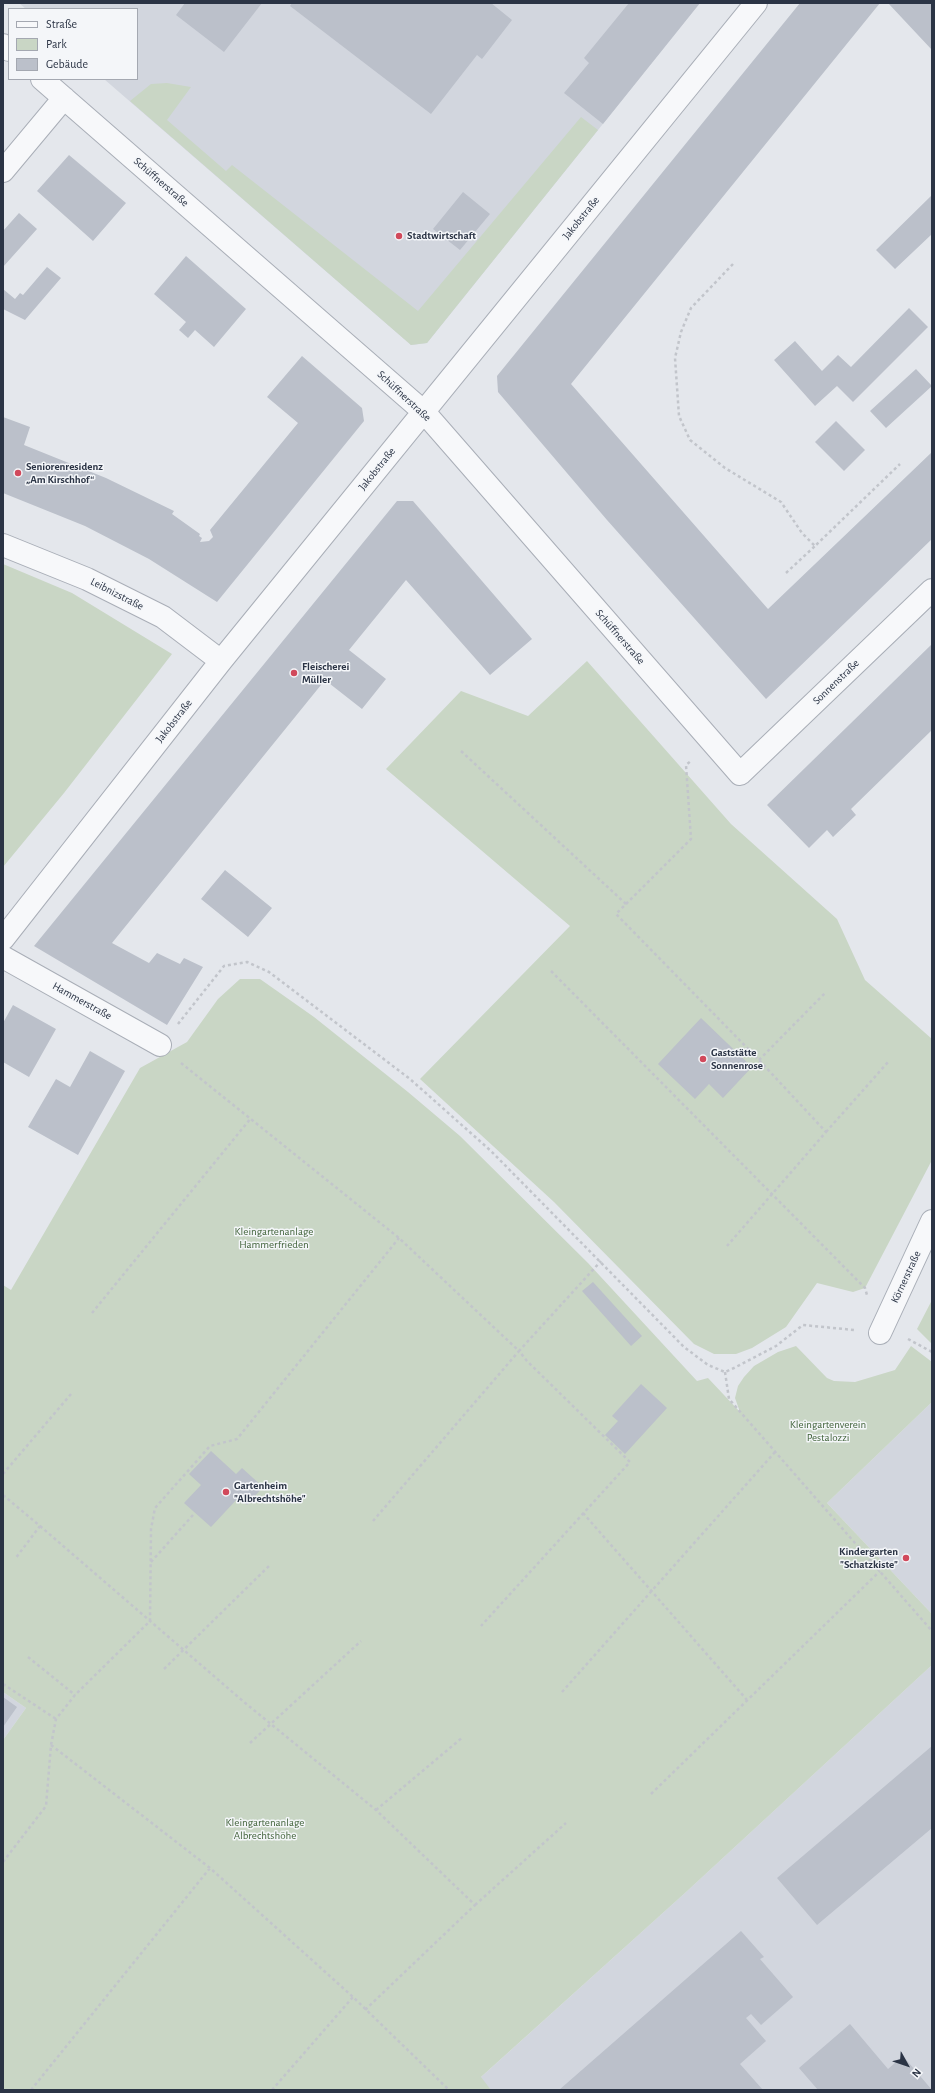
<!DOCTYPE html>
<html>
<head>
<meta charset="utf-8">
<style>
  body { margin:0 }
  #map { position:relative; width:935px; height:2093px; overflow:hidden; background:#e4e7ec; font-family:"Alegreya Sans",sans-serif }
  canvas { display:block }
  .frame { position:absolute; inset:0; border:4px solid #2b3445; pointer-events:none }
  .legend { position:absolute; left:8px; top:8px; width:130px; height:72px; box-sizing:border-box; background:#f4f6f9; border:1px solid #a4a8b1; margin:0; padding:5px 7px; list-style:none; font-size:12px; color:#2b3445 }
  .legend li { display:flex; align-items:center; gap:8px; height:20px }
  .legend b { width:20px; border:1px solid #a4a8b1 }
  .north { position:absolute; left:887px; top:2045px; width:40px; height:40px; -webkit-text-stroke:3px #f4f6f9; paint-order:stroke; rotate:130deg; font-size:11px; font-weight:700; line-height:16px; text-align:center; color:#2b3445 }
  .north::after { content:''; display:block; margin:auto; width:14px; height:18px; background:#2b3445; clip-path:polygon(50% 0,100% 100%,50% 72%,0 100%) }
</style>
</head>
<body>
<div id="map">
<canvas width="935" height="2093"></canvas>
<div class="frame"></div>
<ul class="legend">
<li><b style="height:5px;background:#f7f8fa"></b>Straße</li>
<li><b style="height:11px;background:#c9d6c5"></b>Park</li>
<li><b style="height:11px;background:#bbc0ca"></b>Gebäude</li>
</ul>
<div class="north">N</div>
</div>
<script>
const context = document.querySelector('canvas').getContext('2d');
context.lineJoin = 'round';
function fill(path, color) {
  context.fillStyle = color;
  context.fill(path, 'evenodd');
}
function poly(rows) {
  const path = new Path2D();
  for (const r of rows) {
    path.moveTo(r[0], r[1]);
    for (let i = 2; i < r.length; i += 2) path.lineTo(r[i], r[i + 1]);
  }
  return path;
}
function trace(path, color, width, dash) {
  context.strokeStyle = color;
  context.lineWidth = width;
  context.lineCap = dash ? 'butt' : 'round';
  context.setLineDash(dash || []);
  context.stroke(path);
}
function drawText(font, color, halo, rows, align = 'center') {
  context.font = font + ' "Alegreya Sans",sans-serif';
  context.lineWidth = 3;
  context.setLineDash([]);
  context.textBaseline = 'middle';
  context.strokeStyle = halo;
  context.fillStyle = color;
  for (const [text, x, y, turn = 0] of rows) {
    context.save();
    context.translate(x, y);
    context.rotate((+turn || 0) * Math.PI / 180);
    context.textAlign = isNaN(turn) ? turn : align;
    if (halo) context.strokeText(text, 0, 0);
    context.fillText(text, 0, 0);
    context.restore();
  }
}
const built = poly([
  [19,3,700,3,427,343,411,345,104,79,137,79,137,9,26,9],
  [932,1402,932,1614,827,1503],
  [932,1665,932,2090,491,2090,480,2078,685,1893],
  [3,1692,26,1708,3,1740]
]);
const green = poly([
  [167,83,191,87,167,120,226,171,232,165,418,311,581,117,598,130,427,343,411,345,130,101,151,84],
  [3,564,72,593,172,654,64,793,3,867],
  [587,661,731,824,837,919,865,980,932,1039,932,1160,865,1288,853,1292,817,1283,786,1327,752,1348,736,1354,714,1354,694,1344,554,1202,420,1079,570,926,386,769,461,691,528,716],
  [240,979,260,979,314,1017,408,1092,460,1136,588,1263,697,1381,708,1378,740,1412,735,1398,738,1386,744,1377,754,1366,778,1352,796,1346,827,1378,834,1381,855,1382,895,1370,911,1346,932,1362,932,1402,827,1503,932,1614,932,1665,685,1893,481,2077,491,2090,3,2090,3,1740,26,1708,3,1692,3,1285,11,1290,140,1068,187,1042,218,999],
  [932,1300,932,1344,917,1329]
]);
const building = poly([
  [185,3,262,3,224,52,176,15],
  [292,3,491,3,512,20,482,59,477,55,431,114,290,6],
  [629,3,700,3,603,124,564,93,589,63,584,58],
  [800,3,880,3,571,384,768,609,932,452,932,539,766,699,607,520,498,392,497,376],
  [888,3,932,3,932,50],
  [69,155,126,203,93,241,37,191],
  [463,192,490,214,460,250,433,229],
  [932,195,932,234,895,269,876,250],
  [19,213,37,229,3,267,3,231],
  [186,256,246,309,214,347,195,330,188,338,179,330,186,322,154,294],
  [47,267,61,278,25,320,3,309,3,289,15,299,20,293,23,295],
  [909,308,928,327,853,402,837,386,815,406,774,360,795,341,822,371,838,355,851,367],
  [302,356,362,408,364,421,217,602,149,559,85,526,3,493,3,417,30,427,24,445,106,478,174,511,172,514,200,534,199,536,202,538,200,542,209,541,213,537,210,530,298,423,267,397],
  [916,369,932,386,886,428,870,411],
  [836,421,865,450,844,471,815,442],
  [397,501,413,501,532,639,490,675,406,580,349,650,386,679,362,709,325,680,112,943,149,963,157,953,180,964,184,958,203,967,167,1025,34,946],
  [932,644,932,730,851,809,856,815,833,837,827,830,809,848,767,805],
  [225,870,272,908,248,937,201,899],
  [13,1005,56,1029,29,1077,3,1062,3,1023],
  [701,1018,752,1067,723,1098,709,1084,695,1099,658,1064],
  [90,1051,125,1071,78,1155,28,1127,56,1079,70,1087],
  [593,1282,642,1336,631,1346,582,1291],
  [641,1384,667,1408,625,1454,605,1435,618,1421,612,1416],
  [211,1451,236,1474,242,1468,263,1487,247,1505,239,1497,211,1527,184,1503,201,1485,189,1474],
  [3,1697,17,1707,3,1727],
  [932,1746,932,1828,817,1925,777,1878],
  [741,1931,764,1957,760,1959,793,1997,761,2025,751,2014,746,2018,766,2041,740,2064,763,2090,559,2090],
  [850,2024,888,2069,903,2056,932,2090,818,2090,799,2068]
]);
const path = poly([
  [733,264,691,308,681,332,675,358,679,416,690,440,725,468,781,502,802,533,815,546,900,464],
  [786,573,815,546],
  [461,751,626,904,616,914,759,1060,826,1132,727,1246],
  [626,904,691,839,686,765,692,760],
  [551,971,865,1288,867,1295],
  [178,1024,224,966,247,962,269,972,410,1079,491,1151,684,1347,708,1365,725,1372,734,1368,776,1346,803,1325,854,1330],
  [759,1060,826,992],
  [181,1063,399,1238,519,1351,601,1261],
  [826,1132,889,1061],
  [92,1313,251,1118],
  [908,1339,932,1352],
  [725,1372,729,1399,932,1631],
  [3,1474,71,1394],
  [3,1495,40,1526,15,1559],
  [583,1513,747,1700],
  [373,1521,519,1351,527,1361,630,1462,481,1626],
  [40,1526,244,1702,376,1810,475,1905,365,2010],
  [151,1562,193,1515],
  [28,1657,75,1695],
  [164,1669,271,1564],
  [3,1684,56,1719],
  [562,1692,775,1452],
  [250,1743,361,1641],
  [51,1745,210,1868,353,1997,449,2090],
  [651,1794,880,1571],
  [376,1810,463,1737],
  [3,1862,46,1806,51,1745,56,1719,75,1695,150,1621,151,1529,155,1508,210,1446,237,1439,399,1238],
  [475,1905,566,1823],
  [31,2090,210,1868],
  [272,2090,353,1997]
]);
const minor = poly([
  [3,45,9,50],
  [42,79,424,412,740,774,932,590],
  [3,171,64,98],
  [3,545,87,579,163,617,221,661],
  [3,939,221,661,756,3],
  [3,957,160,1045],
  [880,1333,932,1221]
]);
const markers = [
  [399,236,4,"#d1495b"],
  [18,473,4,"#d1495b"],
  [294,673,4,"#d1495b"],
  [703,1059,4,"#d1495b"],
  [226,1492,4,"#d1495b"],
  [906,1558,4,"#d1495b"]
];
const streetNames = [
  ["Schüffnerstraße",161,182,41],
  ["Jakobstraße",581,218,-51],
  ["Schüffnerstraße",404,396,43],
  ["Jakobstraße",377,469,-51],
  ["Leibnizstraße",117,594,27],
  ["Schüffnerstraße",620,637,49],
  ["Sonnenstraße",836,682,-44],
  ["Jakobstraße",174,721,-52],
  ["Hammerstraße",82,1001,29],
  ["Körnerstraße",906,1277,-65]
];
const poiNames = [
  ["Stadtwirtschaft",407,236],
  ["Seniorenresidenz",26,467],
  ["„Am Kirschhof“",26,480],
  ["Fleischerei",302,667],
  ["Müller",302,680],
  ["Gaststätte",711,1053],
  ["Sonnenrose",711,1066],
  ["Gartenheim",234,1486],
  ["\"Albrechtshöhe\"",234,1499],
  ["Kindergarten",898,1552,"right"],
  ["\"Schatzkiste\"",898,1565,"right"]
];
const parkNames = [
  ["Kleingartenanlage",274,1232],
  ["Hammerfrieden",274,1245],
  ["Kleingartenverein",828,1425],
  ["Pestalozzi",828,1438],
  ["Kleingartenanlage",265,1823],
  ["Albrechtshöhe",265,1836]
];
fill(built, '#d2d6de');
fill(green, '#c9d6c5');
fill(building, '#bbc0ca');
trace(minor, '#a9aeb7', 24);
trace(path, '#c2c5cb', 2.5, [3, 3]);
trace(minor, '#f7f8fa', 22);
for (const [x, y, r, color] of markers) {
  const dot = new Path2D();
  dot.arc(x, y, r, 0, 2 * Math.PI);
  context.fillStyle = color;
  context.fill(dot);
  trace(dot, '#f4f6f9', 1.5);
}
drawText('11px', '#2b3445', '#f4f6f9', streetNames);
drawText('bold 11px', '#2b3445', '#f4f6f9', poiNames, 'left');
drawText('11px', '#3f6138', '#f4f6f9', parkNames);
</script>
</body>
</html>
